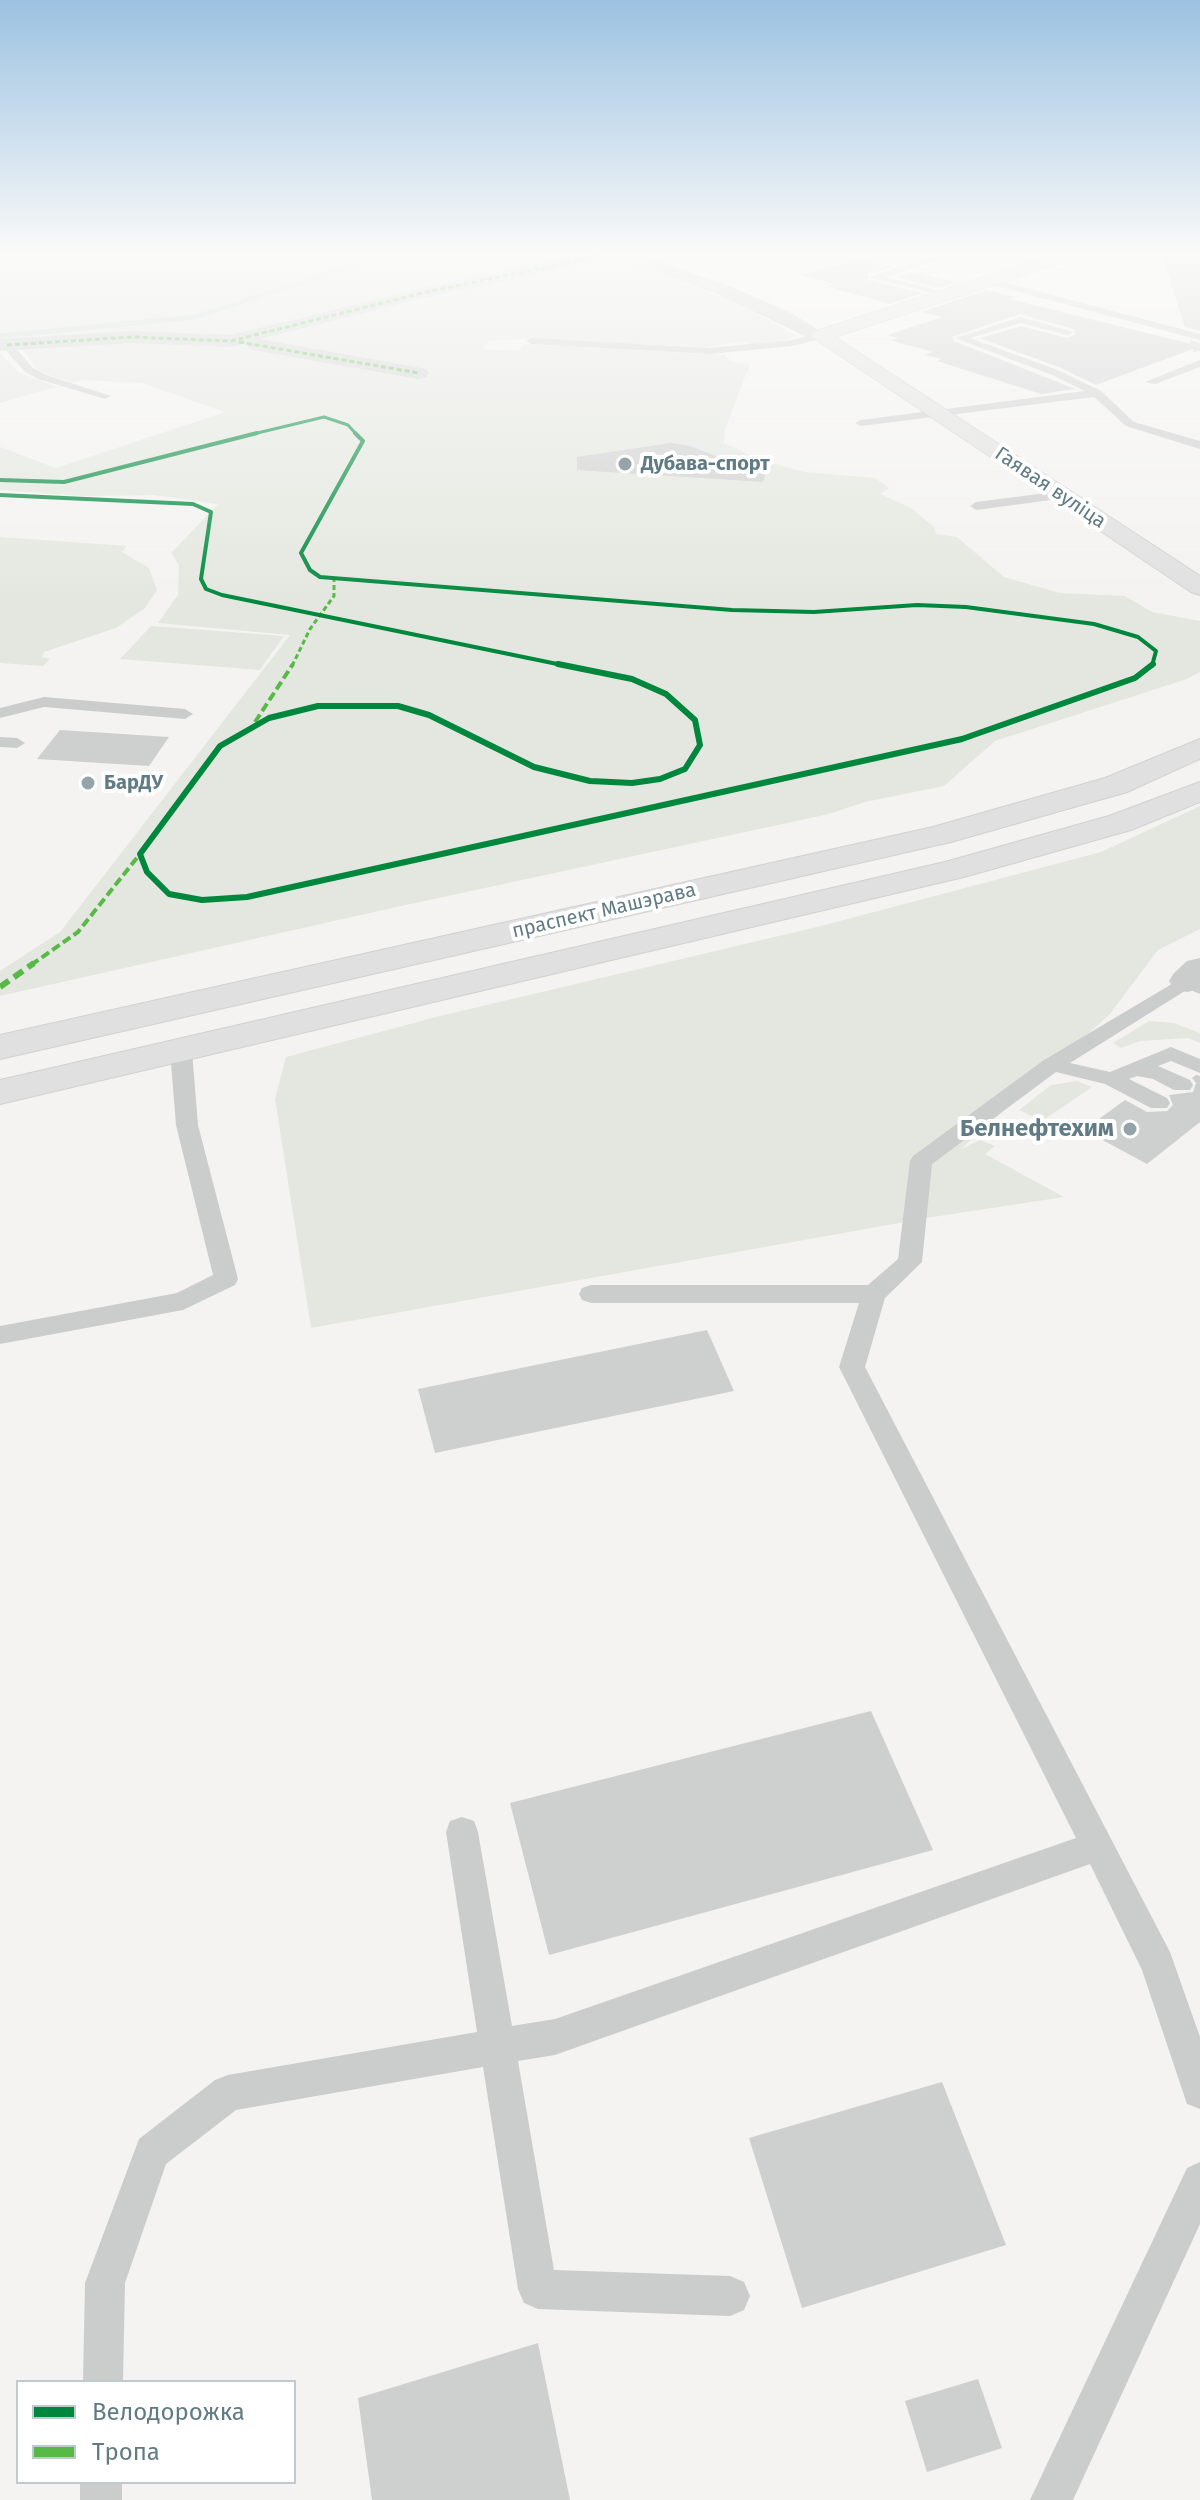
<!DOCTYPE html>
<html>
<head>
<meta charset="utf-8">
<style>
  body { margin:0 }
  #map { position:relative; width:1200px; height:2500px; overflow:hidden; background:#f4f3f1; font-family:"Fira Sans",sans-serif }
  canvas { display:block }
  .legend { position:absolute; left:16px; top:2380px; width:280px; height:104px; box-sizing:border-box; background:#fff; border:2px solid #bfcace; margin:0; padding:10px 14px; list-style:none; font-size:24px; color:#607b84 }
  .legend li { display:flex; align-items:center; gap:16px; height:40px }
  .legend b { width:40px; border:2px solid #bfcace }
</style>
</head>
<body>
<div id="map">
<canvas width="1200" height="2500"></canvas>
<ul class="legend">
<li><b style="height:10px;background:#00873e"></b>Велодорожка</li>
<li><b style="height:10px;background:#58b947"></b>Тропа</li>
</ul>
</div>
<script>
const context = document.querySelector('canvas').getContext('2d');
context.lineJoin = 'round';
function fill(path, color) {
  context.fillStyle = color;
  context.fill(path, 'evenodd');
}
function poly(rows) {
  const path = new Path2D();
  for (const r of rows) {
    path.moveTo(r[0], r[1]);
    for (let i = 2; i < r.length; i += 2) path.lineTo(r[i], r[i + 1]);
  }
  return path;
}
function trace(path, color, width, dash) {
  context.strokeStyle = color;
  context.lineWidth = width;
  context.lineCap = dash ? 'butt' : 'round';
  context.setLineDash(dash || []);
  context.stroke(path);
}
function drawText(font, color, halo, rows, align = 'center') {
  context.font = font + ' "Fira Sans",sans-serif';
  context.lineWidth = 8;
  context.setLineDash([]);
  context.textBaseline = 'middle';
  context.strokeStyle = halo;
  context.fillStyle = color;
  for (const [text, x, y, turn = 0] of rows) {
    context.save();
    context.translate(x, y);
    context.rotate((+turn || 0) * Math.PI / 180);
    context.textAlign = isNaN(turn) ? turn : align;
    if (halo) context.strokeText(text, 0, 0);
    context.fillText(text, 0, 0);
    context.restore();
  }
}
const green = poly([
  [0,255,609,255,733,301,797,336,781,341,751,345,743,341,707,347,520,339,489,341,483,349,518,351,524,344,725,355,731,362,750,364,725,429,724,443,763,461,805,472,875,478,889,488,880,494,911,508,934,527,936,534,957,537,1004,577,1060,593,1125,596,1152,612,1200,621,1200,672,1187,679,995,741,944,786,865,802,829,814,392,908,0,996,0,971,60,932,290,635,158,623,178,595,179,565,171,553,218,504,154,495,83,496,0,490,0,447,56,468,225,412,142,383,82,380,72,383,38,371,23,350,0,341],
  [0,353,18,372,57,387,0,403],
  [0,537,127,546,122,552,149,568,157,590,145,608,116,628,44,652,42,657,50,659,43,666,0,663],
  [151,626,284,636,260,670,120,659],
  [1200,806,1200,929,1158,950,1110,1014,961,1149,980,1140,995,1146,985,1154,1064,1197,933,1217,311,1328,275,1099,286,1057,440,1016,821,926,1101,852],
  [1149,1021,1174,1023,1200,1033,1200,1043,1188,1038,1140,1041,1121,1048,1113,1043],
  [1077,1081,1092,1087,1042,1121,1019,1110,1051,1085]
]);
const stream = poly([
  [0,336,196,317,384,255]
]);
const building = poly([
  [1162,255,1200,255,1200,331,1185,327],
  [860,259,892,267,868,274,868,280,922,293,890,304,832,288,834,288,827,286,834,284,799,275],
  [912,272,956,282,940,288,896,277],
  [987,290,1015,297,1010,299,1191,344,1190,340,1200,343,1200,351,1193,352,1193,349,1096,385,1061,368,980,338,1021,326,1067,338,1075,335,1074,329,1020,314,952,337,954,341,1075,389,1041,394,937,361,942,359,925,355,933,352,890,340,898,338,887,335,942,317,921,312],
  [671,443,690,446,765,475,763,482,577,470,577,457],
  [60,730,169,737,149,766,37,759],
  [1196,1075,1200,1076,1200,1122,1147,1164,1084,1130,1125,1100,1147,1112,1167,1111,1173,1105,1169,1095,1193,1092,1196,1083,1192,1078],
  [707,1330,734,1391,435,1453,418,1389],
  [871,1711,933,1850,549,1955,510,1803],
  [942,2082,1006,2245,802,2308,749,2138],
  [538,2343,570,2500,372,2500,358,2398],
  [978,2379,1002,2448,927,2472,905,2401]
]);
const lane = poly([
  [940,255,955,255,885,277,948,293,948,297,869,277,940,255],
  [988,278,1200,334,1200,340,985,283,988,278],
  [1021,317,1073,332,1068,335,1021,323,970,338,1060,371,1101,391,1134,422,1200,441,1200,449,1126,426,1094,397,861,426,855,423,861,420,1085,391,1052,375,955,338,1021,317],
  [820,333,824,334,824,338,791,346,710,354,531,344,526,341,531,338,710,348,791,340,820,333],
  [3,343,11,343,33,368,46,375,111,396,105,399,38,379,25,372,3,347,3,343],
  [1200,360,1200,367,1155,384,1145,382,1200,360],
  [1062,491,1066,492,1066,498,976,510,970,506,976,502,1062,491],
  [44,697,185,709,193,714,185,719,44,707,0,718,0,708,44,697],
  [0,737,17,738,25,743,17,748,0,747,0,737],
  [1187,975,1200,980,1200,994,1188,989,1070,1063,1110,1072,1171,1047,1200,1059,1200,1073,1171,1061,1158,1066,1190,1080,1193,1085,1190,1090,1174,1090,1153,1079,1137,1076,1129,1079,1167,1098,1170,1103,1167,1108,1151,1108,1105,1084,1056,1072,932,1164,922,1262,885,1298,865,1367,1170,1952,1200,2037,1200,2109,1187,2104,1142,1970,1090,1864,555,2055,518,2061,554,2270,730,2276,744,2282,750,2296,744,2310,730,2316,538,2309,524,2303,518,2289,483,2067,236,2110,166,2164,125,2283,123,2382,83,2382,85,2283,139,2139,215,2080,228,2075,477,2032,446,1832,450,1821,462,1817,474,1821,478,1832,512,2026,555,2019,1076,1838,839,1367,859,1303,591,1303,582,1300,579,1294,582,1288,591,1285,868,1285,898,1259,910,1161,913,1156,1044,1060,1187,975],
  [181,1045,192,1051,198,1125,238,1279,235,1285,183,1310,0,1344,0,1326,177,1293,213,1275,176,1125,170,1051,181,1045],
  [1200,2162,1200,2224,1073,2500,1030,2500,1187,2168,1200,2162],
  [80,2482,122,2482,122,2500,80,2500,80,2482]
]);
const street = poly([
  [580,255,612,255,604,260,423,298,260,339,426,369,429,373,426,377,419,379,253,350,244,344,231,347,132,343,0,351,0,339,132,331,231,335,422,288,580,255],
  [617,255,641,255,727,285,789,312,829,336,827,340,813,340,715,293,619,259,617,255],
  [1200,958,1200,989,1187,992,1174,989,1169,981,1174,973,1187,961,1200,958]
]);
const secondary = poly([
  [1050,255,1075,255,1073,259,835,337,1200,576,1200,595,1191,592,811,336,813,332,1050,255],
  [1200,739,1200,759,1127,792,951,842,0,1059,0,1035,933,827,1105,778,1200,739],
  [1200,782,1200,802,1131,830,964,877,0,1104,0,1080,945,862,1109,816,1200,782]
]);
const quietFar2 = poly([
  [239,342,419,373],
  [7,345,132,337,231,341,422,293,604,255],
  [292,666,310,629,334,596,334,580]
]);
const quietFar1 = poly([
  [255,722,293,664],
  [31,965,78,932,140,854]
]);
const quiet = poly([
  [0,987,34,963]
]);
const cyclewayFar2 = poly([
  [249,435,324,417,348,425,357,435]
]);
const cyclewayFar1 = poly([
  [355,433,363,441,301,553,310,570,320,577,732,610,814,612,917,605,966,607,1094,624,1138,637,1156,651,1152,666],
  [0,480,64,482,257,433],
  [0,495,193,504,211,512,201,579,206,589,222,595,567,666]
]);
const cycleway = poly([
  [558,664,632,679,666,694,695,720,700,745,685,769,660,779,632,783,590,781,534,767,429,715,398,706,318,706,269,718,220,746,140,854,147,872,169,894,202,900,247,897,962,739,1135,678,1153,664]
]);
const markers = [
  [625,464,8,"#94a5aa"],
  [88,783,8,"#94a5aa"],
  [1130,1129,8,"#94a5aa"]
];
const farPoinames = [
  ["Дубава-спорт",641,464],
  ["БарДУ",104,783]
];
const farStreetnames = [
  ["Гаявая вуліца",1050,488,34],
  ["праспект Машэрава",604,911,-13]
];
const poiNames = [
  ["Белнефтехим",1114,1129]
];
fill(green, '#e4e7df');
trace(stream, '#cbd6d7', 5);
fill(building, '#cecfcf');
trace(secondary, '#d0d1d1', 2);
fill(lane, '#cbcdcc');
fill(street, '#cbcdcc');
fill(secondary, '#e0e0e0');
trace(quietFar2, '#58b947', 3, [5, 3]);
trace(quietFar1, '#58b947', 4, [9, 4]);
trace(quiet, '#58b947', 6, [11, 6]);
trace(cyclewayFar2, '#00873e', 3);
trace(cyclewayFar1, '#00873e', 4);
trace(cycleway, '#00873e', 6);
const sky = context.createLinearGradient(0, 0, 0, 605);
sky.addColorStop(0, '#9cc2e1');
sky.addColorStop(0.42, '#fafaf9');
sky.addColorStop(1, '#fafaf900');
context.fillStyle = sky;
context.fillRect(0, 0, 1200, 605);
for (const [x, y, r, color] of markers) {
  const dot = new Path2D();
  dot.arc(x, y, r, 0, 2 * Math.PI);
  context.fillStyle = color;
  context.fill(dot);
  trace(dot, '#fff', 3);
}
drawText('bold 20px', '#607b84', '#fff', farPoinames, 'left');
drawText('20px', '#607b84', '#fff', farStreetnames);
drawText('bold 24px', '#607b84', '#fff', poiNames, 'right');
</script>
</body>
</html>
